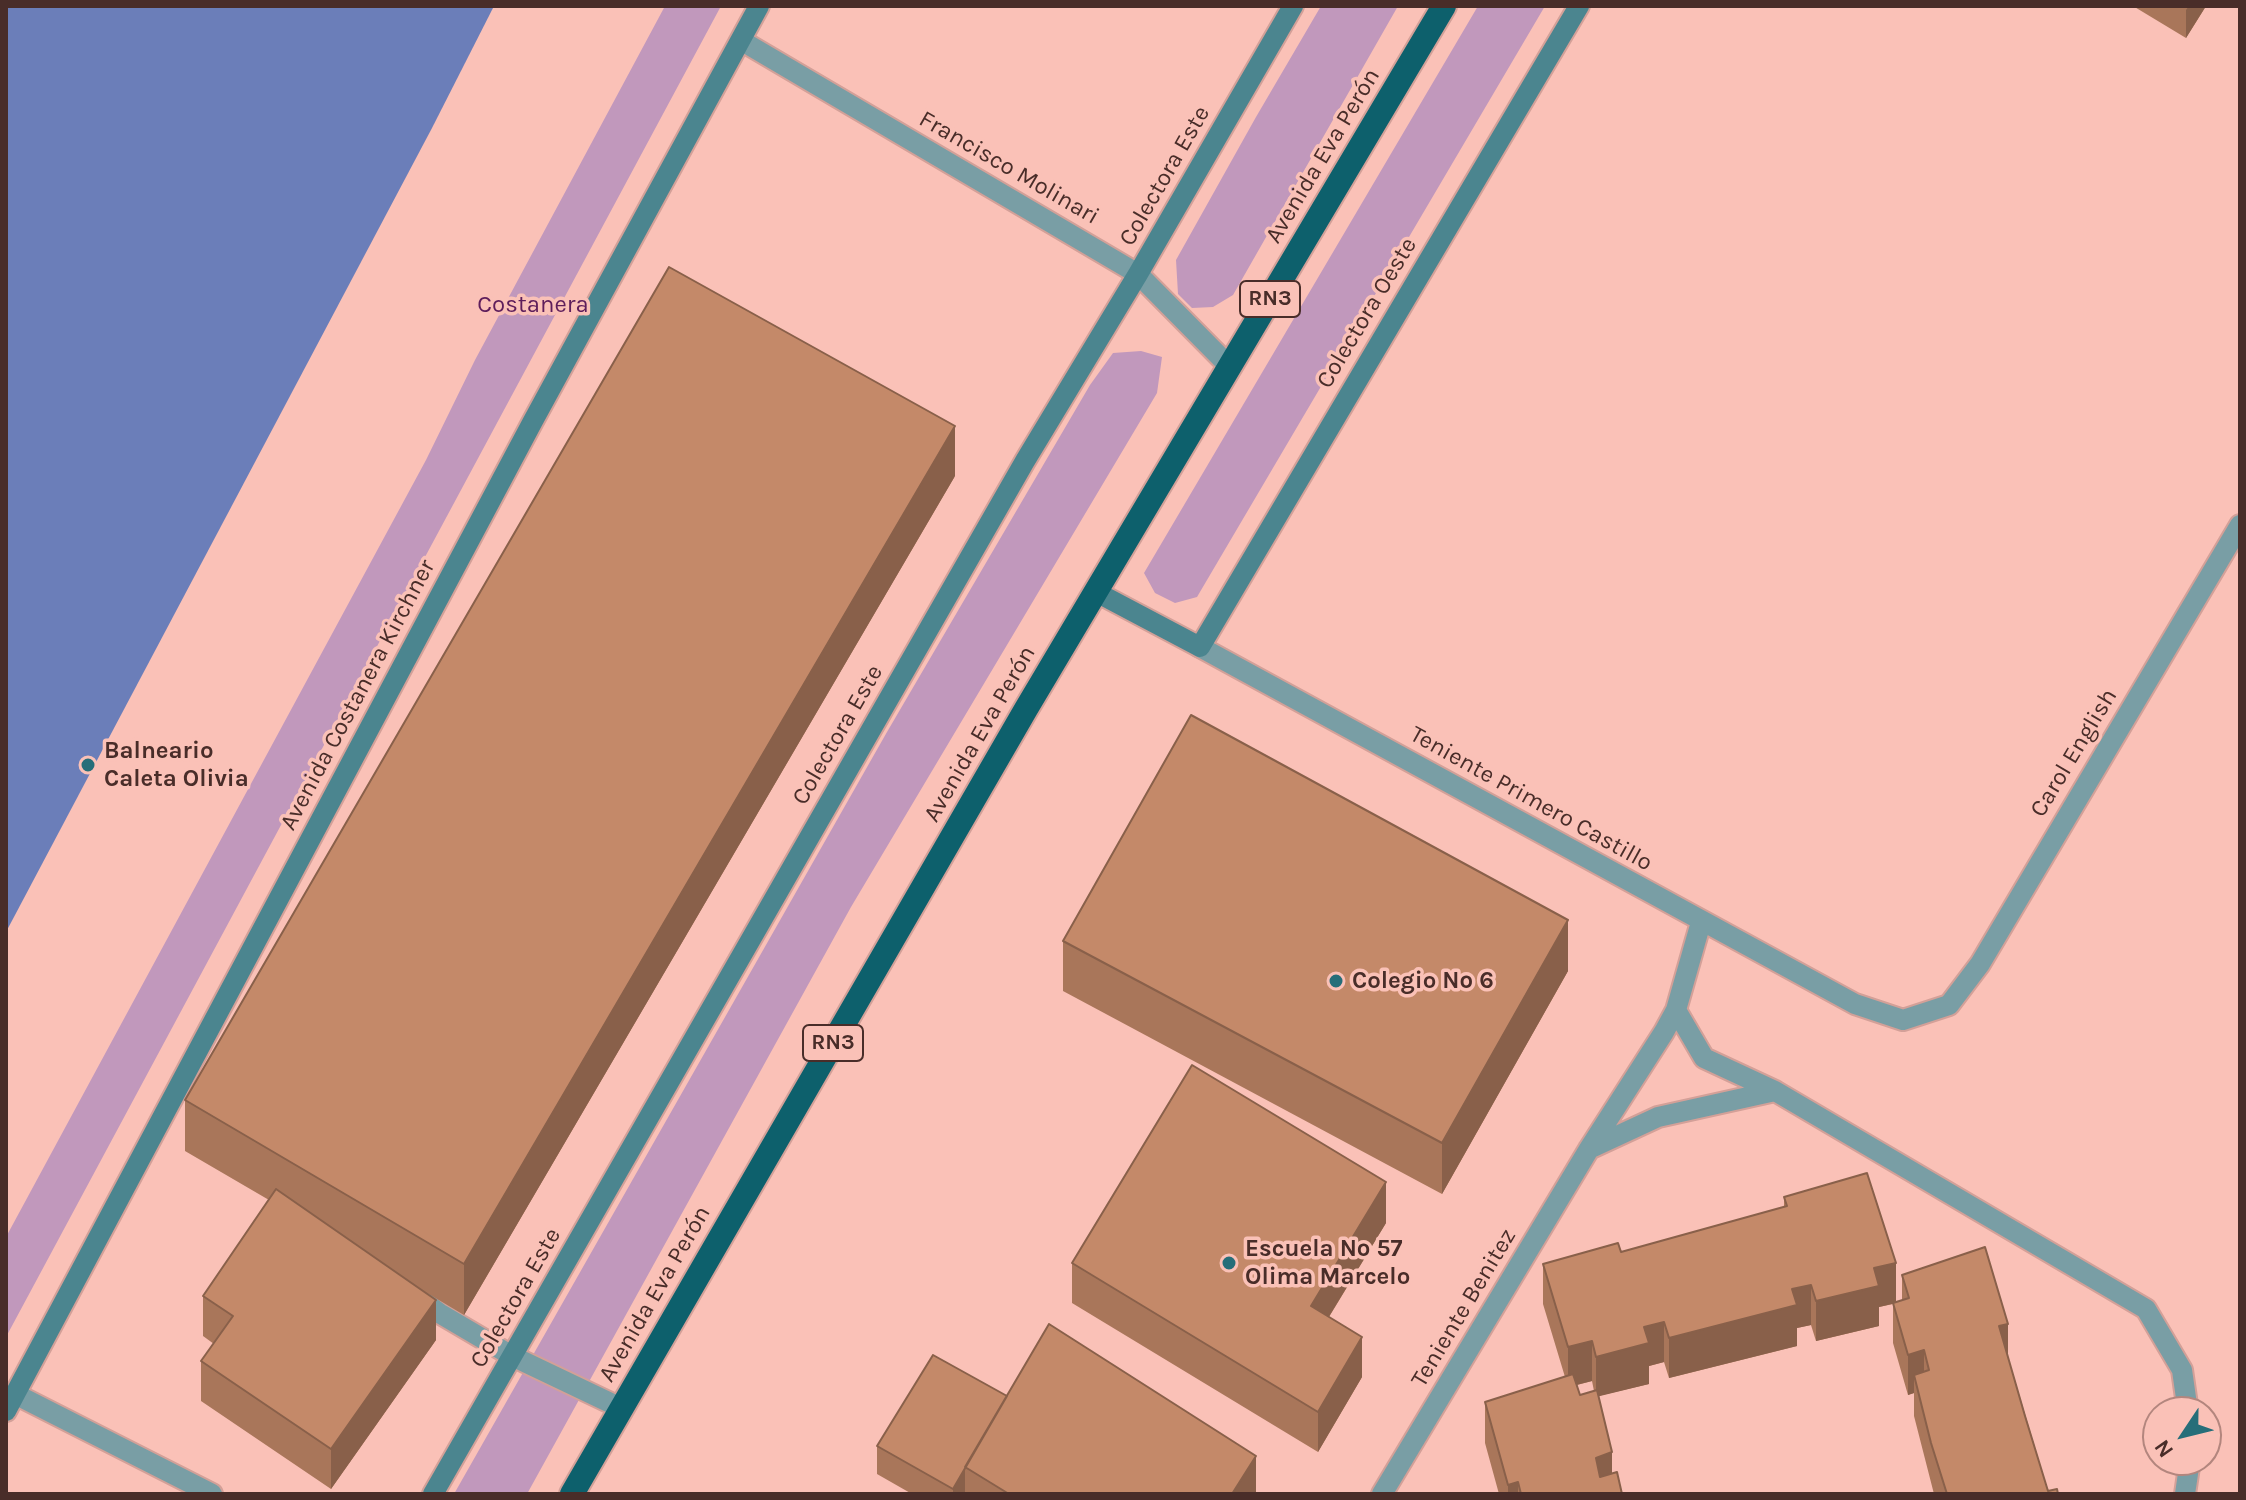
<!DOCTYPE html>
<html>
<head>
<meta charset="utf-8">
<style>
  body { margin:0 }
  #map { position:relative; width:2246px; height:1500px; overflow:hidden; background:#fac1b7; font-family:Karla,sans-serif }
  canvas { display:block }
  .frame { position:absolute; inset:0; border:8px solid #492d29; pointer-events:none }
  .north { position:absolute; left:2142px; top:1396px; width:80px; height:80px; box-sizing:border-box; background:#fac1b7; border:2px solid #b3867e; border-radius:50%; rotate:235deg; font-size:22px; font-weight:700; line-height:32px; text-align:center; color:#492d29 }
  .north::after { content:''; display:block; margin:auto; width:28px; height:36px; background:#266e79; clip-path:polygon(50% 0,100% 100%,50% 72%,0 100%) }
</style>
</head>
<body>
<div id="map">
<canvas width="2246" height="1500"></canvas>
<div class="frame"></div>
<div class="north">N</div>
</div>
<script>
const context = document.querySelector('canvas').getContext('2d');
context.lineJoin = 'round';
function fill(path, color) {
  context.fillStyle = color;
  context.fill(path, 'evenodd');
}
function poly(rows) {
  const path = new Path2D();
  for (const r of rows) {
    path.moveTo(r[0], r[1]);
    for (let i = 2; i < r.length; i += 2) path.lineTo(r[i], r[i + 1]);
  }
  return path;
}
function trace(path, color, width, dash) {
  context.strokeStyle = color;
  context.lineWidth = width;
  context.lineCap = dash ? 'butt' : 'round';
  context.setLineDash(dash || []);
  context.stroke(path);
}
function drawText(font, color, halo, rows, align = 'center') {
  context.font = font + ' Karla,sans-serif';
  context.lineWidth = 7;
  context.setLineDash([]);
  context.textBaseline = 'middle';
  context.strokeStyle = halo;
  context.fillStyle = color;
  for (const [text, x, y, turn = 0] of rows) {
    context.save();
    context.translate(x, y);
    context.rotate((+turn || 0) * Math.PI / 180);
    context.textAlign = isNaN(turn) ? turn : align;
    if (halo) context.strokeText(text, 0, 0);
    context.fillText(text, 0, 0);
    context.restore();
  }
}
const green = poly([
  [665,6,721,6,6,1337,6,1237,426,460,475,360],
  [1321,6,1398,6,1233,295,1213,307,1192,308,1178,294,1176,260,1256,117],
  [1478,6,1545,6,1197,597,1175,603,1155,593,1144,573],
  [1141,351,1162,357,1157,393,851,907,527,1494,454,1494,887,732,1090,385,1113,353]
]);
const water = poly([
  [6,6,494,6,432,128,6,932]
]);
const lane = poly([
  [415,1295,439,1313,512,1356,621,1408]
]);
const street = poly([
  [742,41,1138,274,1230,367],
  [1200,647,1855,1004,1903,1020,1949,1005,1980,964,2240,525],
  [1676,1010,1704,1058,1775,1091],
  [1589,1149,1658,1117,1775,1091,2146,1309,2182,1370,2188,1412],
  [15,1394,212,1494],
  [1382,1494,1589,1149,1664,1032,1676,1010,1701,922],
  [2185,1494,2190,1460]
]);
const secondary = poly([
  [1096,592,1200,647,1579,6],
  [6,1411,533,421,759,6],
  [433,1494,1025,461,1138,274,1293,6]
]);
const highway = poly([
  [572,1494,1026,709,1444,6]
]);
const wall = poly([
  [2133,6,2206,6,2186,38],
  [955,476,464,1315,427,1293,436,1340,331,1489,201,1401,201,1361,214,1344,203,1336,203,1296,269,1200,185,1151,185,1100],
  [1063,941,1568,971,1442,1194,1063,991],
  [1784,1197,1896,1302,1902,1300,1902,1275,2008,1357,2048,1491,2058,1494,1934,1494,1914,1416,1914,1393,1908,1395,1893,1343,1893,1304,1879,1307,1879,1326,1816,1341,1811,1325,1797,1328,1797,1346,1669,1378,1664,1362,1649,1366,1649,1384,1598,1396,1612,1474,1622,1494,1499,1494,1485,1443,1485,1402,1565,1377,1543,1304,1543,1264,1621,1252,1784,1207],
  [1592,1381,1594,1391,1580,1395,1577,1385],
  [1386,1223,1329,1317,1362,1377,1318,1452,1072,1303,1072,1263],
  [1007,1396,1256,1494,912,1494,877,1474,877,1446]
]);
const shadedWall = poly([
  [2189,6,2206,6,2186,38,2186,10],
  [955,426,955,476,464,1315,464,1264],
  [1568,920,1568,971,1442,1194,1442,1143],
  [1386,1182,1386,1223,1311,1346,1311,1306],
  [1896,1263,1896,1303,1879,1307,1879,1326,1816,1341,1816,1301,1874,1268],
  [1811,1285,1811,1325,1797,1328,1797,1346,1669,1378,1669,1338,1792,1289],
  [436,1300,436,1340,331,1489,331,1449],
  [1664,1322,1664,1362,1649,1366,1649,1384,1596,1397,1596,1357,1644,1327],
  [2008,1324,2008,1364,1999,1326],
  [1362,1337,1362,1377,1318,1452,1318,1412],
  [1592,1341,1592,1381,1568,1387,1568,1347],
  [1924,1350,1924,1390,1914,1375,1914,1393,1908,1395,1908,1355],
  [1612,1452,1612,1493,1596,1494,1596,1458],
  [1256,1456,1256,1494,1232,1494],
  [965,1468,965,1494,953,1494,953,1489],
  [1518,1482,1518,1494,1508,1494,1508,1485]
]);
const building = poly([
  [669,267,955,426,464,1264,185,1100,669,267],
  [1191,715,1568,920,1442,1143,1063,941,1191,715],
  [1192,1065,1386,1182,1311,1306,1362,1337,1318,1412,1072,1263,1192,1065],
  [1867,1173,1896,1263,1874,1268,1879,1286,1816,1301,1811,1285,1792,1289,1797,1305,1669,1338,1664,1322,1644,1327,1649,1343,1596,1357,1592,1341,1568,1347,1543,1264,1618,1243,1621,1252,1787,1206,1784,1197,1867,1173],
  [276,1189,436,1300,331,1449,201,1361,233,1316,203,1296,276,1189],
  [1985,1247,2008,1324,1999,1326,2025,1416,2048,1491,2057,1489,2058,1494,1947,1494,1931,1443,1914,1375,1929,1370,1924,1350,1908,1355,1893,1303,1909,1298,1902,1275,1985,1247],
  [1049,1324,1256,1456,1232,1494,1009,1494,965,1467,1049,1324],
  [933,1355,1007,1396,953,1489,877,1446,933,1355],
  [1573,1374,1580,1395,1597,1390,1612,1452,1596,1458,1600,1477,1617,1472,1622,1494,1521,1494,1518,1482,1508,1485,1485,1402,1573,1374]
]);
const markers = [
  [88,765,8,"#266e79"],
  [1336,981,8,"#266e79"],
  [1229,1263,8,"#266e79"]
];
const shields = [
  [1270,299,60],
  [833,1043,60]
];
const shieldNames = [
  ["RN3",1270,299],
  ["RN3",833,1043]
];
const streetNames = [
  ["Avenida Eva Perón",1323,156,-59],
  ["Francisco Molinari",1009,168,30],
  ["Colectora Este",1165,176,-60],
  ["Colectora Oeste",1367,313,-59],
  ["Avenida Costanera Kirchner",358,695,-62],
  ["Avenida Eva Perón",980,734,-60],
  ["Colectora Este",838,735,-60],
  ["Carol English",2074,753,-59],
  ["Teniente Primero Castillo",1531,799,29],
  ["Avenida Eva Perón",655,1294,-60],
  ["Colectora Este",516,1298,-60],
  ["Teniente Benitez",1464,1308,-59]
];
const parkNames = [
  ["Costanera",533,305]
];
const poiNames = [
  ["Balneario",104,751],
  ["Caleta Olivia",104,779],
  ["Colegio Nº 6",1352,981],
  ["Escuela Nº 57",1245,1249],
  ["Olima Marcelo",1245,1277]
];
fill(green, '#c198bc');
fill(water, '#6b7eb9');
trace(lane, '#d3a098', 24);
trace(street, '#d3a098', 24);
trace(secondary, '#d3a098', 24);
trace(highway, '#d3a098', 28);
trace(lane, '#799ea5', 20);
trace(street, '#799ea5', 20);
trace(secondary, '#4b858f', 20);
trace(highway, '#0d606c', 24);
fill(wall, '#a9765a');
fill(shadedWall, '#89604a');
fill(building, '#c48969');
trace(building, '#89604a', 2);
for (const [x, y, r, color] of markers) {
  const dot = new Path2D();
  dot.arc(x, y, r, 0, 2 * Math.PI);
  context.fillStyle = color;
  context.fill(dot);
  trace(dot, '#fac1b7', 3);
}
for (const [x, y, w] of shields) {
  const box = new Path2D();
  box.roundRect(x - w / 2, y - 18, w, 36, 6);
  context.fillStyle = '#fac1b7';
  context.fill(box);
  trace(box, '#492d29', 2);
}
drawText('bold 22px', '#492d29', null, shieldNames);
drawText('24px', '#492d29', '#fac1b7', streetNames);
drawText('24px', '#5e1e5b', '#fac1b7', parkNames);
drawText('bold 24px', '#492d29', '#fac1b7', poiNames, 'left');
</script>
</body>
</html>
